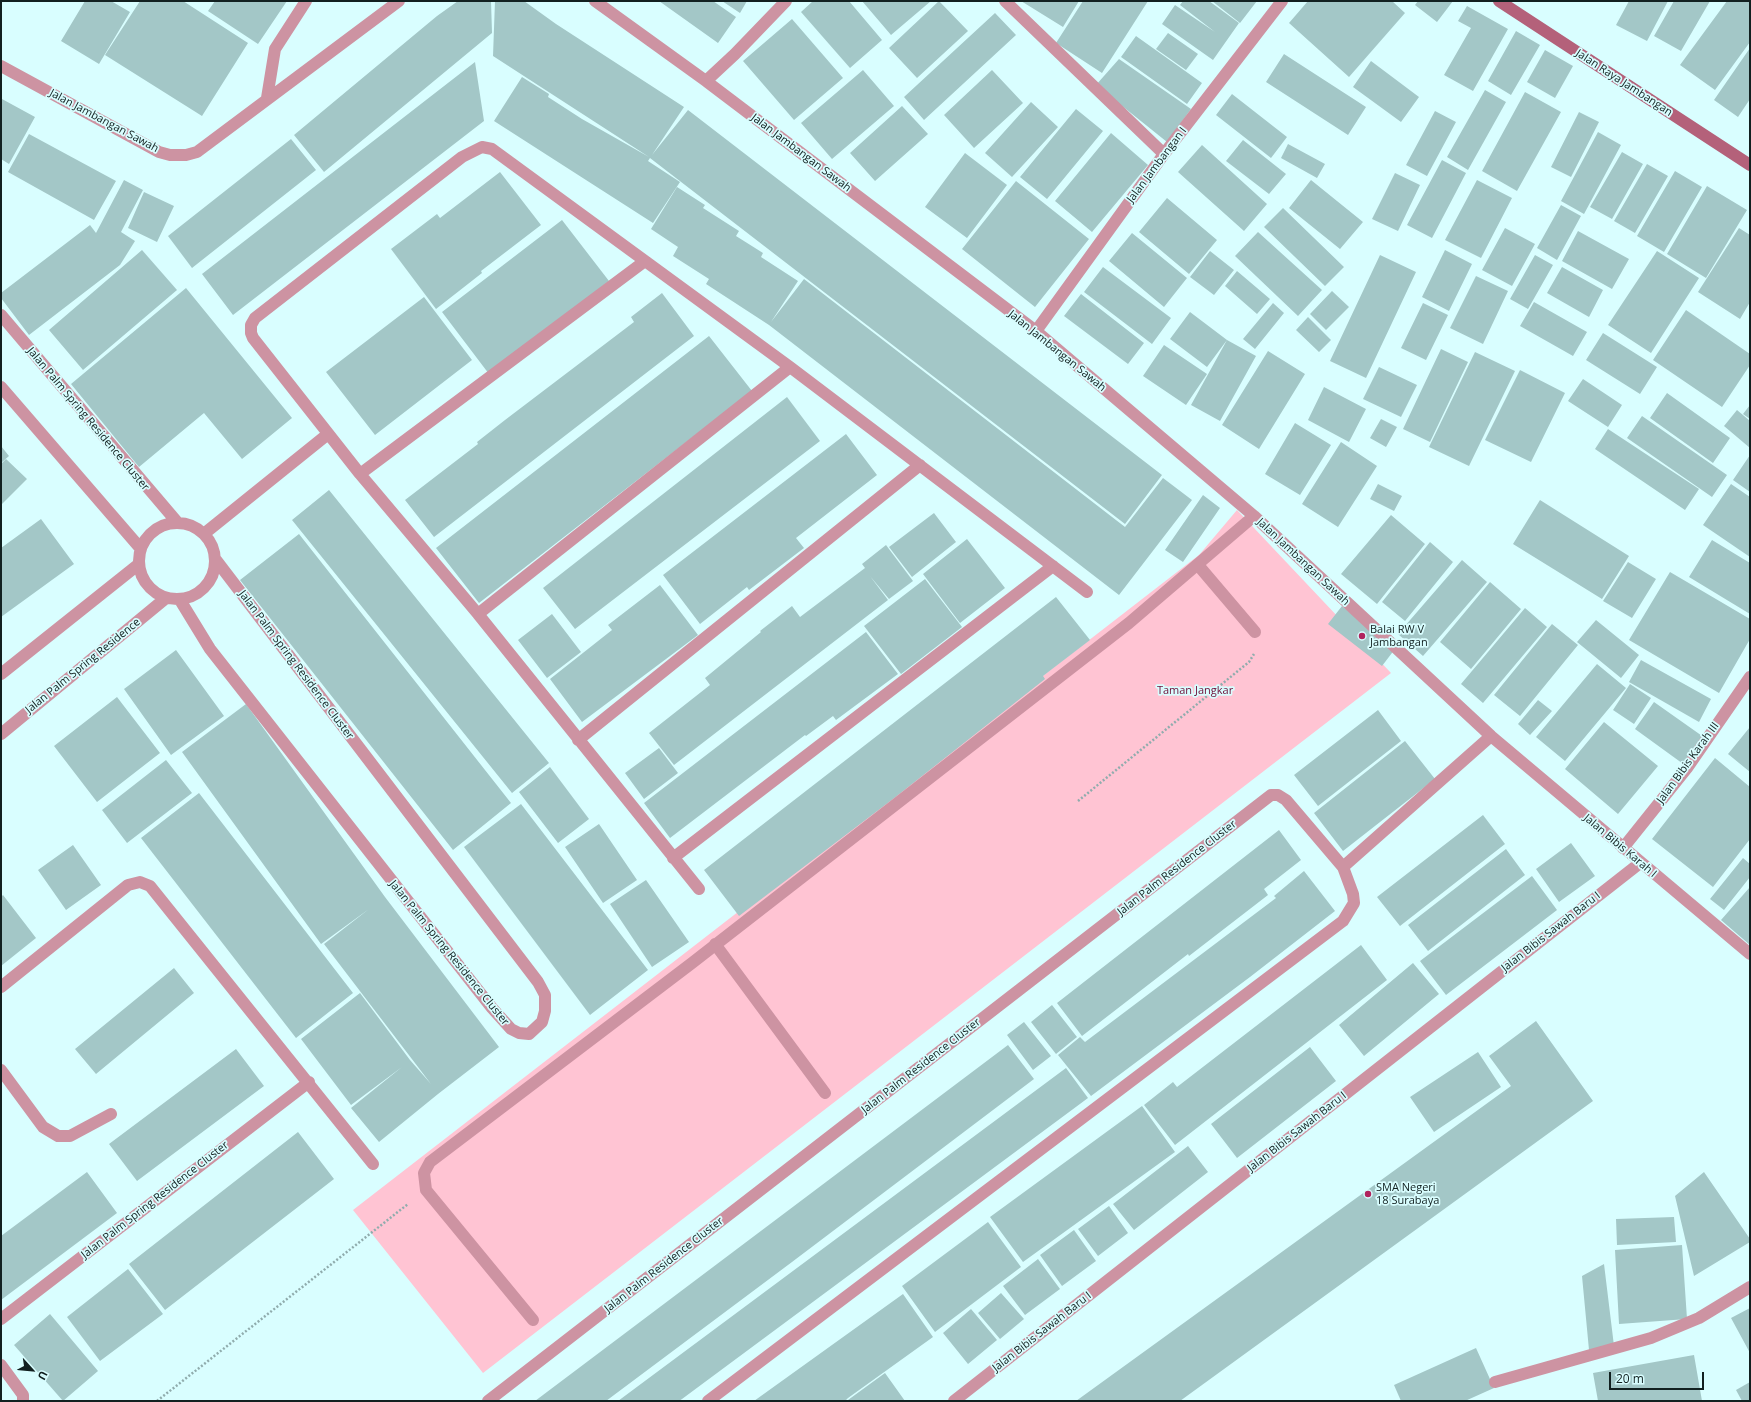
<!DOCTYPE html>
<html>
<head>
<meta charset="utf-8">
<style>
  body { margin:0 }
  #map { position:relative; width:1751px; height:1402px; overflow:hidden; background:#d9feff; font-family:"Open Sans",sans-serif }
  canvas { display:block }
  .frame { position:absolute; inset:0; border:2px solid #122020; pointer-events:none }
  .north { position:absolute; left:12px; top:1350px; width:40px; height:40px; -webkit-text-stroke:3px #d9feff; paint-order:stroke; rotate:117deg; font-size:11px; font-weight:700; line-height:16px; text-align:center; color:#122020 }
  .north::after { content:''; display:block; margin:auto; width:14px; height:18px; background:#122020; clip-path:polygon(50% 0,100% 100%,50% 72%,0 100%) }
  .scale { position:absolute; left:1609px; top:1372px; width:95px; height:18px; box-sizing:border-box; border:2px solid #122020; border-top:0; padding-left:5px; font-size:12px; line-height:14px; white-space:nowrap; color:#122020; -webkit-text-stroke:3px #d9feff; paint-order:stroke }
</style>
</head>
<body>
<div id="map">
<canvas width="1751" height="1402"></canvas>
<div class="frame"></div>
<div class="north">U</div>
<div class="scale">20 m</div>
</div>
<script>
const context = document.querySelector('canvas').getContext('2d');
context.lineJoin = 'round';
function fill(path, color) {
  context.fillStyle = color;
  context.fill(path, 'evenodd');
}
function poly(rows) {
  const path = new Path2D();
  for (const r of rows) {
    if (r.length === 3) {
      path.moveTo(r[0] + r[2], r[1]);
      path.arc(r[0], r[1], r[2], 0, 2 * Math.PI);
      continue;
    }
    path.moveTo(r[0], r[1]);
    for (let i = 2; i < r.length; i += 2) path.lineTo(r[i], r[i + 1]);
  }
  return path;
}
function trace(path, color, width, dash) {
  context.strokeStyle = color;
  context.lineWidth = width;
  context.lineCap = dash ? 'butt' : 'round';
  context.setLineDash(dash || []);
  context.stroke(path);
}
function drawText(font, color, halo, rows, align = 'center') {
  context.font = font + ' "Open Sans",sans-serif';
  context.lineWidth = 3.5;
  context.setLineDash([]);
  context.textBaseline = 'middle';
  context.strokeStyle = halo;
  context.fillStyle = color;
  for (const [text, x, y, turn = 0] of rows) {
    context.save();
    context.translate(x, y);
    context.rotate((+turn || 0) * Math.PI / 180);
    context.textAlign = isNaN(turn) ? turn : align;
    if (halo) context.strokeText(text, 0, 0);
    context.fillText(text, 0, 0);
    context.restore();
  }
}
const green = poly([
  [1237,510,1391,673,483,1373,353,1210,1199,555]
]);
const building = poly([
  [85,1,111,1,130,12,99,64,61,41],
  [140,1,183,1,248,43,202,116,105,55],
  [215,1,287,1,258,44,208,11],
  [458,1,491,1,492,33,324,172,294,135,437,16],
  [495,1,524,1,556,24,684,107,652,155,688,110,1162,475,1125,524,650,158,648,161,680,182,653,223,494,121,522,77,549,94,548,97,582,119,649,157,493,56],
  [659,1,713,1,736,17,718,43],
  [722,1,747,1,740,13],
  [813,1,849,1,882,40,850,68,801,12],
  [862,1,931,1,891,35],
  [939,1,968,31,917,78,889,48],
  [1021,1,1079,1,1063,27],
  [1083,1,1148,1,1102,73,1056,43],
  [1183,1,1209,1,1239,23,1213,60,1162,24,1175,5,1215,32,1180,5],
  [1212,1,1257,1,1240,23],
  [1308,1,1392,1,1405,13,1349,77,1289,23],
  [1418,1,1453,1,1437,22,1415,5],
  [1629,1,1668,1,1647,41,1616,25],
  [1674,1,1710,1,1681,51,1654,36],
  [1727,1,1750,1,1750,42,1715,90,1680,65],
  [1467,6,1508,29,1473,91,1444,75,1471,28,1458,21],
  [995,13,1016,35,924,120,904,97],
  [792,19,843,78,794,120,743,61],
  [1516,31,1540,45,1511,95,1488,81],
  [1168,33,1198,54,1186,70,1156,49],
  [1136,36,1202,83,1187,104,1121,57],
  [1750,48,1750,99,1738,117,1714,100],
  [1545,50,1573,66,1555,98,1527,82],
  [1284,54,1366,107,1348,135,1266,82],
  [1119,59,1191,109,1167,142,1096,85],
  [1371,61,1419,97,1401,122,1353,87],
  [475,62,484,121,233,315,202,274],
  [863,70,894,106,832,159,801,123],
  [992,70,1023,103,974,148,944,115],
  [1485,90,1506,102,1468,170,1447,157],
  [1525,92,1561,112,1517,191,1482,171],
  [1232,94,1287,137,1271,158,1216,115],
  [2,99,35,117,9,164,1,159],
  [1031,102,1058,127,1012,177,985,153],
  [902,106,928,134,875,181,850,153],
  [1076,109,1103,131,1047,199,1020,177],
  [1435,111,1456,122,1427,176,1406,165],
  [1579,112,1599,122,1571,177,1551,167],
  [1598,132,1621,145,1584,214,1561,201],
  [1111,133,1148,165,1092,232,1055,201],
  [29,134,116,181,94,220,8,172],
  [291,139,316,170,192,268,168,236],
  [1243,140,1286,174,1269,194,1226,161],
  [1288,144,1325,164,1317,178,1281,158],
  [1202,145,1267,204,1244,231,1178,172],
  [1622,152,1643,164,1612,219,1590,207],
  [965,153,1007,185,967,238,925,207],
  [1442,160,1466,173,1432,238,1407,225],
  [1647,164,1668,176,1635,233,1614,221],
  [1675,171,1702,187,1664,252,1637,236],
  [500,172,541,225,481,271,482,273,436,309,391,249,437,214,440,218],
  [1395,173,1420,185,1398,231,1372,219],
  [124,180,143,190,121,232,135,241,120,265,29,335,1,298,1,293,90,225,96,233],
  [1311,180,1363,222,1340,249,1289,208],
  [1477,180,1512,198,1481,258,1445,240],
  [1016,181,1089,239,1035,307,962,249],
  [1707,186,1747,210,1706,278,1667,254],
  [677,187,705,205,703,208,739,231,736,236,763,253,761,257,798,281,771,322,804,279,1125,527,1163,478,1192,500,1119,595,769,325,706,284,709,279,673,256,678,247,651,229],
  [144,192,174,206,157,242,128,228],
  [1167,198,1217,240,1189,274,1139,232],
  [1561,205,1581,216,1557,260,1537,248],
  [1283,208,1344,267,1325,286,1264,227],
  [562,220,609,281,489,374,442,312],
  [1505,228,1535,244,1512,286,1482,270],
  [1739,228,1750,235,1750,302,1740,319,1698,292],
  [1578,231,1629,259,1612,289,1562,261],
  [1258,232,1322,290,1298,316,1235,256],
  [1132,233,1187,278,1164,307,1109,261],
  [142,250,177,290,83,370,49,330],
  [1445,250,1472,264,1449,311,1422,297],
  [1210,251,1234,270,1214,295,1190,277],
  [1657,251,1699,278,1651,353,1608,325],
  [1380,255,1416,272,1366,378,1330,361],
  [1535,255,1553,265,1528,309,1510,299],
  [1103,267,1171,318,1152,344,1084,292],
  [1562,267,1603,290,1589,317,1547,293],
  [1237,271,1270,299,1257,314,1225,286],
  [1476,276,1508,291,1483,344,1450,328],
  [186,288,292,418,242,459,204,413,139,467,71,384],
  [1332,291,1349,307,1326,330,1310,314],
  [662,293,694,336,434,537,405,500,478,444,477,442,505,420,634,322,631,317],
  [1081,294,1144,343,1128,364,1064,316],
  [424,297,472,360,375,435,326,372],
  [1534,302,1587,332,1573,356,1520,326],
  [1273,303,1284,313,1255,349,1243,339],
  [1423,303,1448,315,1426,360,1401,348],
  [1686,310,1750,354,1750,365,1722,407,1653,360],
  [1190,312,1227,340,1256,356,1220,421,1191,405,1227,340,1207,367,1170,339],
  [1308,317,1331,340,1319,352,1296,330],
  [1603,333,1657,367,1640,394,1586,360],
  [709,336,752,391,479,603,436,548],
  [1164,345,1207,374,1186,405,1143,376],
  [1441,349,1468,362,1430,442,1403,429],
  [1268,351,1305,374,1259,449,1222,425],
  [1475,352,1515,371,1469,466,1429,447],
  [1379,367,1417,385,1401,417,1363,399],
  [1520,370,1565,393,1531,462,1485,440],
  [1583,379,1622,405,1608,427,1568,401],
  [1324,387,1366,409,1349,442,1308,420],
  [1667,393,1730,438,1713,463,1650,418],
  [787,397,820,441,575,629,543,588],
  [1750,405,1750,419,1743,414],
  [1737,410,1750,421,1750,448,1724,426],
  [1642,416,1727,475,1712,497,1627,438],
  [1381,419,1397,427,1386,447,1370,438],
  [1295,423,1331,445,1300,495,1265,474],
  [1608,429,1699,489,1685,510,1595,449],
  [846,434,877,475,796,538,804,548,749,590,747,587,700,624,663,575],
  [1341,442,1377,466,1338,527,1302,504],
  [1,446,9,456,1,463],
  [1750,455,1750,492,1733,480],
  [6,459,27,479,1,505,1,464],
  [1378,484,1402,496,1394,511,1370,499],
  [1731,484,1750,497,1750,557,1703,525],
  [329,490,549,763,512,793,292,520],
  [1203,495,1220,508,1183,562,1165,550],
  [1540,500,1629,556,1602,599,1513,544],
  [934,513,956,542,912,577,889,547],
  [1391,515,1425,544,1377,604,1341,574],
  [41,519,74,564,1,617,1,548],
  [299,534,511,803,453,850,240,580],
  [967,539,1005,588,960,623,923,574],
  [1712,540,1750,563,1750,614,1689,577],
  [1430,542,1453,562,1405,621,1382,602],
  [886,545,913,581,889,599,870,576,888,600,674,765,649,733,710,685,705,678,761,632,760,631,792,606,800,617,865,568,862,564],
  [1462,560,1487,582,1423,656,1398,634],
  [1628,562,1656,579,1632,618,1603,601],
  [1670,572,1750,619,1750,639,1719,693,1629,640],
  [925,579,962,627,901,674,864,626],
  [1490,582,1521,609,1471,669,1440,642],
  [660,585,698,635,582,722,550,679,612,630,608,625],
  [1056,597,1090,640,1043,676,1045,679,893,799,739,916,704,870],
  [1342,606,1395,649,1382,666,1328,624],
  [1525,608,1547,627,1483,703,1461,684],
  [552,614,581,652,547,678,518,640],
  [1596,620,1639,655,1621,678,1577,642],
  [1552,624,1578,645,1520,716,1494,695],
  [866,632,898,674,836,720,833,716,806,736,805,735,670,838,644,803],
  [176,650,224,716,171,755,124,689],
  [1641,660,1711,699,1699,722,1629,682],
  [1597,664,1626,688,1565,761,1536,737],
  [1630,684,1651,698,1634,724,1613,710],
  [117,697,160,753,97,802,54,746],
  [1538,700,1552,711,1530,735,1518,724],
  [1654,702,1705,738,1686,766,1635,729],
  [246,704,385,897,499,1047,438,1094,379,1142,351,1108,402,1067,351,1105,301,1039,360,993,410,1060,431,1084,324,944,369,909,321,944,182,752],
  [1378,710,1401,741,1318,806,1294,775],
  [1604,722,1658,766,1618,814,1565,769],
  [1750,727,1750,772,1728,754],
  [1405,741,1435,779,1343,851,1314,813],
  [659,748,678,773,644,799,625,773],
  [1715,758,1750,787,1750,839,1713,887,1652,839],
  [166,760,192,793,127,843,102,810],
  [550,767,589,819,558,843,519,792],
  [199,793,353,993,296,1038,141,838],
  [521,804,648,970,590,1015,464,847],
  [1483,815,1505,844,1400,926,1377,897],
  [599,824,637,880,603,903,565,847],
  [1279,830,1301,860,1264,889,1268,895,1189,956,1188,954,1082,1036,1057,1003],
  [1571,843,1595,876,1559,902,1536,869],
  [73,845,101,885,66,910,38,870],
  [1506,849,1525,875,1428,951,1408,925],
  [1743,858,1750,864,1750,877,1724,910,1710,899],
  [1304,871,1335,911,1250,977,1091,1096,1058,1055,1080,1037,1085,1042,1276,898,1274,896],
  [1532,876,1557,910,1446,995,1420,961],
  [646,880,689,942,652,967,610,904],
  [1750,887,1750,945,1721,920],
  [3,895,36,938,1,966,1,897],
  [1361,945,1387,980,1175,1145,1144,1105,1173,1082,1177,1087],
  [1413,963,1439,994,1364,1056,1339,1025],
  [174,968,194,993,96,1074,75,1049],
  [1052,1005,1077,1037,1056,1054,1031,1022],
  [1536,1021,1593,1101,1180,1401,1076,1401,1511,1086,1489,1056],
  [1024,1022,1051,1056,1033,1070,1007,1035],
  [1008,1045,1034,1079,792,1262,606,1401,535,1401],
  [1310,1047,1336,1081,1237,1158,1211,1124],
  [236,1049,264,1086,137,1181,109,1144],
  [1478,1052,1501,1087,1434,1132,1410,1097],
  [1066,1068,1088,1098,682,1399,679,1401,618,1401],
  [1142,1106,1175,1152,1023,1262,990,1217],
  [298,1132,334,1179,165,1310,129,1264],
  [1188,1146,1208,1172,1134,1230,1113,1204],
  [87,1172,117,1213,1,1300,1,1236],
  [1704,1172,1750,1239,1750,1242,1694,1276,1675,1196],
  [1109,1206,1128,1233,1098,1256,1078,1229],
  [1674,1217,1676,1242,1617,1245,1616,1219],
  [988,1222,1021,1267,935,1332,902,1286],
  [1074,1230,1096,1261,1062,1286,1040,1255],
  [1682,1245,1687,1319,1619,1324,1615,1250],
  [1038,1259,1060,1289,1025,1315,1003,1286],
  [1604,1264,1614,1346,1589,1350,1582,1276],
  [128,1269,163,1314,100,1361,67,1317],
  [1001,1293,1024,1319,1000,1339,978,1313],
  [903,1294,933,1337,848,1398,845,1401,754,1401],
  [1750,1308,1750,1353,1731,1318],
  [971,1309,997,1340,968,1364,943,1333],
  [50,1314,98,1371,63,1401,14,1345],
  [1476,1348,1494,1388,1465,1401,1401,1401,1394,1385],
  [1694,1355,1702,1401,1598,1401,1593,1373],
  [885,1373,905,1401,849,1401,848,1400],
  [1750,1382,1750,1401,1742,1401,1736,1390]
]);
const path = poly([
  [1078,801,1249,662,1254,654],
  [157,1401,408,1204]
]);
const lane = poly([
  [1198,565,1255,632]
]);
const street = poly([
  [595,1,706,81,1036,331,1254,516,1491,736,1750,954],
  [1005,1,1164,154],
  [1,66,159,152,170,155,186,155,197,152,399,1],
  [706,81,735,54,786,1],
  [267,98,275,49,306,1],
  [1,315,177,522],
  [1036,331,1164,154,1282,1],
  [1,387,141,549],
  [360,474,645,261],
  [177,561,38],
  [205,533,328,434],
  [180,600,210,649,492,1008,511,1029,519,1033,529,1034,542,1022,545,1011,545,995,538,982,216,560],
  [478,614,790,367],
  [1,674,139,564],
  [1,734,166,598],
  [578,740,920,465],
  [1623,848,1687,768,1750,677],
  [673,858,1053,566],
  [1343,867,1491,736],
  [699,889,478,614,360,474,253,338,251,333,251,325,255,318,462,157,482,147,492,149,790,367,1087,592],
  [715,944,825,1093],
  [1,987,128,885,140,882,150,886,373,1164],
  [1,1070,43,1127,58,1136,70,1136,111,1114],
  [1,1319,309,1082],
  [533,1320,426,1190,424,1173,430,1162,692,963,1129,623,1254,516],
  [1,1365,23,1395,23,1401],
  [1495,1382,1651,1338,1699,1318,1750,1287],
  [488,1401,1271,795,1278,795,1286,800,1343,867,1353,894,1354,903,1343,921,708,1401],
  [954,1401,1640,863]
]);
const secondary = poly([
  [1499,1,1750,165]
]);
const markers = [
  [1362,636,4,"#b0235d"],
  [1368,1194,4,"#b0235d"]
];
const streetNames = [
  ["Jalan Raya Jambangan",1624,83,33],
  ["Jalan Jambangan Sawah",104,121,28],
  ["Jalan Jambangan Sawah",801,153,37],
  ["Jalan Jambangan I",1157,165,-53],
  ["Jalan Jambangan Sawah",1057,351,39],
  ["Jalan Palm Spring Residence Cluster",88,419,50],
  ["Jalan Jambangan Sawah",1303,562,43],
  ["Jalan Palm Spring Residence Cluster",296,665,53],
  ["Jalan Palm Spring Residence",83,666,-39],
  ["Jalan Bibis Karah III",1688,763,-54],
  ["Jalan Bibis Karah I",1620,846,40],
  ["Jalan Palm Residence Cluster",1177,868,-38],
  ["Jalan Bibis Sawah Baru I",1551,932,-38],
  ["Jalan Palm Spring Residence Cluster",449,953,51],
  ["Jalan Palm Residence Cluster",921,1066,-38],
  ["Jalan Bibis Sawah Baru I",1297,1132,-38],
  ["Jalan Palm Spring Residence Cluster",155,1200,-38],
  ["Jalan Palm Residence Cluster",664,1265,-38],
  ["Jalan Bibis Sawah Baru I",1042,1332,-38]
];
const poiNames = [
  ["Balai RW V",1370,630],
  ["Jambangan",1370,643],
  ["SMA Negeri",1376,1188],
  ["18 Surabaya",1376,1201]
];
const parkNames = [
  ["Taman Jangkar",1195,691]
];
fill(green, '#ffc4d3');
fill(building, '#a3c7c7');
trace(path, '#90acad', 2.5, [2, 2]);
trace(lane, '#cd93a2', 12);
trace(street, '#cd93a2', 12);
trace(secondary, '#b4617a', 12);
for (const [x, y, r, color] of markers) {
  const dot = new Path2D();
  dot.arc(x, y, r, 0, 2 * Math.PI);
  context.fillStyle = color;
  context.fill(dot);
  trace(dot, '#d9feff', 1.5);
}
drawText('11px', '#122020', '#d9feff', streetNames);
drawText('11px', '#122020', '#d9feff', poiNames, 'left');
drawText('11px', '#6f0d37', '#d9feff', parkNames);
</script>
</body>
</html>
